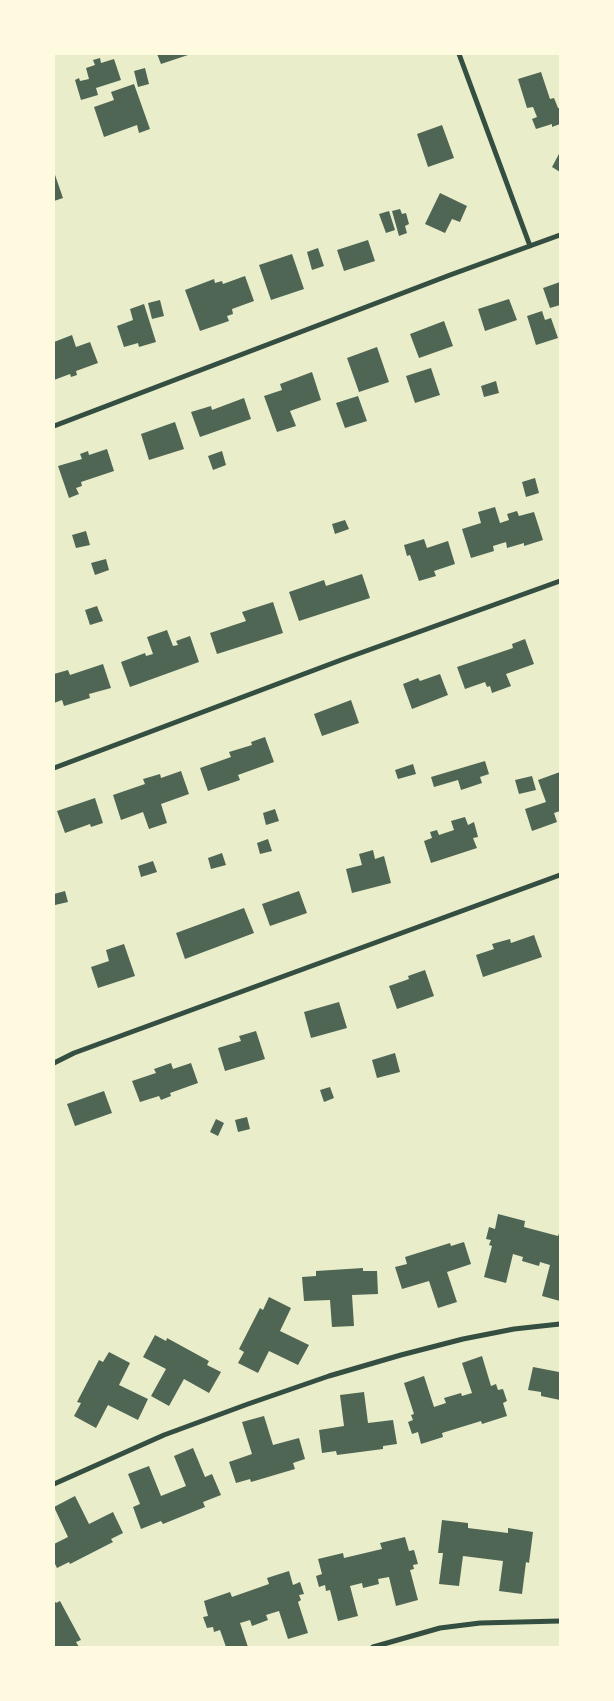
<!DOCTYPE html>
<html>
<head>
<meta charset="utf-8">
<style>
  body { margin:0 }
  #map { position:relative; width:614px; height:1701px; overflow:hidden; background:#e9edc9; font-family:Overpass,sans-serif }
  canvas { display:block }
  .frame { position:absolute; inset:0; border:55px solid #fefae0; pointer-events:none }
</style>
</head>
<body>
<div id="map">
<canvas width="614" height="1701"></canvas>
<div class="frame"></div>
</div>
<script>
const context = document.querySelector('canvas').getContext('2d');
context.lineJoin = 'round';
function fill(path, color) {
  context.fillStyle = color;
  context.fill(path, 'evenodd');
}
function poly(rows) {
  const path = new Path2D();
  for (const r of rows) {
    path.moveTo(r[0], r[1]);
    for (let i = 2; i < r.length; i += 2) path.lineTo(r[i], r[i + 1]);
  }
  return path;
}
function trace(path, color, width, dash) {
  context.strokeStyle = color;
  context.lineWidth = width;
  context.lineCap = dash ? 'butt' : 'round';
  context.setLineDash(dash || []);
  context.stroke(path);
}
const building = poly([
  [157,54,191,54,161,64],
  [100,58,101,63,114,59,121,80,96,88,98,95,81,100,75,80,79,78,80,81,89,79,86,68,95,65,93,60],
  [145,68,149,84,138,87,134,71],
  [541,72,550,99,554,98,558,108,560,108,560,124,552,127,552,124,536,129,532,119,537,117,533,107,527,108,518,79],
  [134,84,150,129,139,133,137,125,104,137,94,107,114,100,111,92],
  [442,125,454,158,428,167,417,134],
  [560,152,560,172,552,167],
  [54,172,63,198,54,201],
  [440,193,467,206,460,222,452,219,445,233,425,224],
  [400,209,402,214,406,213,409,224,405,226,407,233,399,236,392,211],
  [389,211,395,230,386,233,379,214],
  [368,240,375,261,344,271,337,250],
  [318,248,324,266,312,270,307,252],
  [292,254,304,289,271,300,259,265],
  [245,276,254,301,232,309,233,314,227,316,229,321,200,331,185,290,214,279,215,283,222,281,223,284],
  [560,282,560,305,550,308,543,288],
  [509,299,517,320,485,331,478,309],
  [160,300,164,316,152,319,148,303],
  [144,304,156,342,139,347,138,343,124,347,117,326,133,320,130,309],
  [542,311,545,320,551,318,558,338,536,345,527,316],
  [444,321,453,346,419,358,410,334],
  [72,335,76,347,90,342,98,363,76,371,77,375,71,377,70,374,54,380,54,342],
  [377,347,389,382,359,392,347,358],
  [431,368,440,395,415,403,406,376],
  [312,372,321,400,290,411,296,426,277,432,264,396,282,390,280,384],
  [496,381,499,393,484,397,481,386],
  [358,396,367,421,345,428,336,403],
  [244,398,251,419,200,437,191,412,211,406,212,410],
  [175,422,184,449,149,460,141,434],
  [107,449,114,471,81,482,82,486,76,488,79,494,69,498,58,466,82,459,80,454,88,451,89,455],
  [222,451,226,465,213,470,208,456],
  [535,478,539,493,526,497,522,482],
  [495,507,500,523,509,520,507,514,517,511,519,516,534,512,543,540,524,546,524,543,507,548,506,542,493,546,494,551,471,558,462,529,481,523,478,512],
  [345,520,349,529,335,534,332,524],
  [86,531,90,545,76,548,72,535],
  [424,539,427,548,448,541,455,564,434,571,436,576,419,581,410,555,407,556,404,545],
  [106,559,109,570,95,575,91,563],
  [362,574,370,598,299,621,289,592,324,580,326,586],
  [273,602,283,633,217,654,210,633,246,621,242,612],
  [97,606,103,621,90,625,85,610],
  [167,630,173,646,178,645,176,641,190,636,199,662,130,687,121,662,145,653,146,656,153,654,147,637],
  [525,639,534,664,506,674,511,686,492,693,490,686,487,687,485,682,465,689,457,667,513,648,512,644],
  [103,664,111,688,89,694,90,698,64,706,62,700,54,703,54,674,68,670,70,675],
  [440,674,448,695,412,709,403,684,418,678,420,681],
  [351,700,359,723,322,736,314,714],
  [265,737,274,762,238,775,240,780,208,791,200,768,231,757,229,752,252,745,251,742],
  [485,761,489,774,480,777,482,783,461,790,458,780,434,787,431,777],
  [413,764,416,774,398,779,395,770],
  [181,771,189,794,161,804,167,823,149,829,143,812,121,820,113,795,145,784,143,779,160,774,161,778],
  [560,772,560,811,554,813,557,822,532,831,525,809,546,802,538,780],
  [532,776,536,790,519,794,515,780],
  [95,798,103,823,91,827,90,824,65,833,57,811],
  [275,809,279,821,266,825,263,813],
  [465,817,468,825,474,822,478,837,473,838,477,848,431,863,424,841,432,838,430,832,437,830,439,835,454,830,451,821],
  [268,839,272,851,260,854,257,843],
  [373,850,375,859,384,856,391,883,352,893,346,869,362,865,359,854],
  [222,853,226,865,211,869,208,858],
  [153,861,157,872,141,877,138,866],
  [65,891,68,902,55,905,54,894],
  [299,891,307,913,270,926,262,904],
  [244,908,254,933,185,959,176,933],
  [534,935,542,957,483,977,476,955,494,949,492,944,510,939,511,943],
  [124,944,135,976,98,988,91,967,109,961,106,950],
  [425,970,434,996,397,1009,389,986,409,979,408,976],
  [339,1002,347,1028,311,1038,304,1012],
  [256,1031,265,1059,225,1071,218,1048,241,1041,239,1036],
  [395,1053,400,1072,377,1078,372,1060],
  [171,1063,173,1069,191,1063,198,1083,170,1093,171,1096,161,1100,159,1096,140,1102,132,1081,156,1073,154,1069],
  [330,1087,334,1098,324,1102,320,1090],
  [104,1091,112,1113,75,1126,67,1104],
  [247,1117,250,1129,238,1132,235,1120],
  [216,1119,224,1123,218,1136,210,1132],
  [498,1214,525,1221,524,1227,558,1236,560,1231,560,1301,542,1296,550,1265,540,1262,539,1266,522,1261,523,1257,513,1254,506,1283,484,1277,492,1246,489,1245,491,1240,486,1239,489,1227,495,1229],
  [464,1242,471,1264,447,1272,457,1302,438,1308,429,1281,402,1289,395,1267,407,1264,405,1257,450,1243,451,1246],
  [363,1268,363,1271,377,1271,378,1294,352,1295,354,1326,332,1327,330,1300,304,1301,302,1277,316,1276,316,1271],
  [269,1297,291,1308,280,1331,309,1345,298,1365,269,1351,258,1373,238,1363,244,1352,239,1349,260,1308,263,1310],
  [155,1335,166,1341,167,1338,209,1361,207,1365,221,1372,209,1393,184,1379,169,1406,151,1396,166,1369,143,1357],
  [109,1352,130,1363,119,1385,148,1399,138,1420,108,1405,96,1428,74,1416,81,1403,77,1402,99,1360,103,1362],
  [482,1356,491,1386,496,1384,498,1390,503,1389,507,1401,503,1403,507,1416,482,1424,481,1421,442,1433,443,1437,421,1444,418,1432,412,1434,408,1422,413,1420,411,1415,414,1414,404,1383,424,1376,434,1407,446,1403,444,1398,461,1393,462,1396,472,1393,462,1363],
  [533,1367,559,1372,560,1368,560,1400,541,1396,541,1392,528,1390],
  [364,1392,368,1423,393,1420,397,1444,383,1446,383,1449,337,1455,336,1451,322,1453,319,1430,344,1426,340,1395],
  [264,1416,273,1445,299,1438,305,1459,293,1463,295,1469,251,1482,250,1479,236,1483,229,1462,252,1454,242,1422],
  [193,1448,205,1477,212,1474,221,1495,203,1502,205,1507,163,1524,161,1521,141,1529,133,1507,140,1504,128,1474,149,1466,161,1496,186,1486,174,1456],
  [75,1496,89,1524,113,1512,123,1533,111,1539,113,1542,70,1564,69,1562,57,1568,54,1562,54,1544,68,1537,54,1507],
  [442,1520,468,1523,468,1528,508,1533,508,1528,533,1532,529,1563,526,1562,522,1594,499,1591,503,1561,463,1556,459,1586,439,1584,443,1553,438,1553],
  [405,1537,409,1551,414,1550,418,1564,413,1565,414,1569,410,1570,418,1600,396,1606,389,1577,378,1579,379,1584,363,1588,362,1583,350,1586,358,1616,338,1621,330,1590,326,1591,325,1585,319,1587,316,1576,322,1574,318,1559,343,1553,344,1558,382,1549,380,1543],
  [289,1571,293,1585,300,1582,304,1594,299,1595,301,1600,298,1602,308,1633,288,1639,279,1611,266,1615,268,1620,252,1626,250,1620,240,1623,248,1647,226,1647,220,1630,214,1632,213,1627,207,1628,203,1617,208,1616,204,1601,230,1592,232,1597,269,1584,267,1578],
  [54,1600,56,1603,60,1601,81,1640,76,1642,79,1647,54,1647]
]);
const minor = poly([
  [459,54,530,246],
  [54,426,450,275,560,235],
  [54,768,341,660,560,581],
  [54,1063,74,1053,560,875],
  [54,1484,164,1435,248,1404,329,1376,401,1355,463,1339,514,1329,560,1324],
  [373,1647,440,1628,480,1623,560,1621]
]);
fill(building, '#4f6655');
trace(minor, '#344e41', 5);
</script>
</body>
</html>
